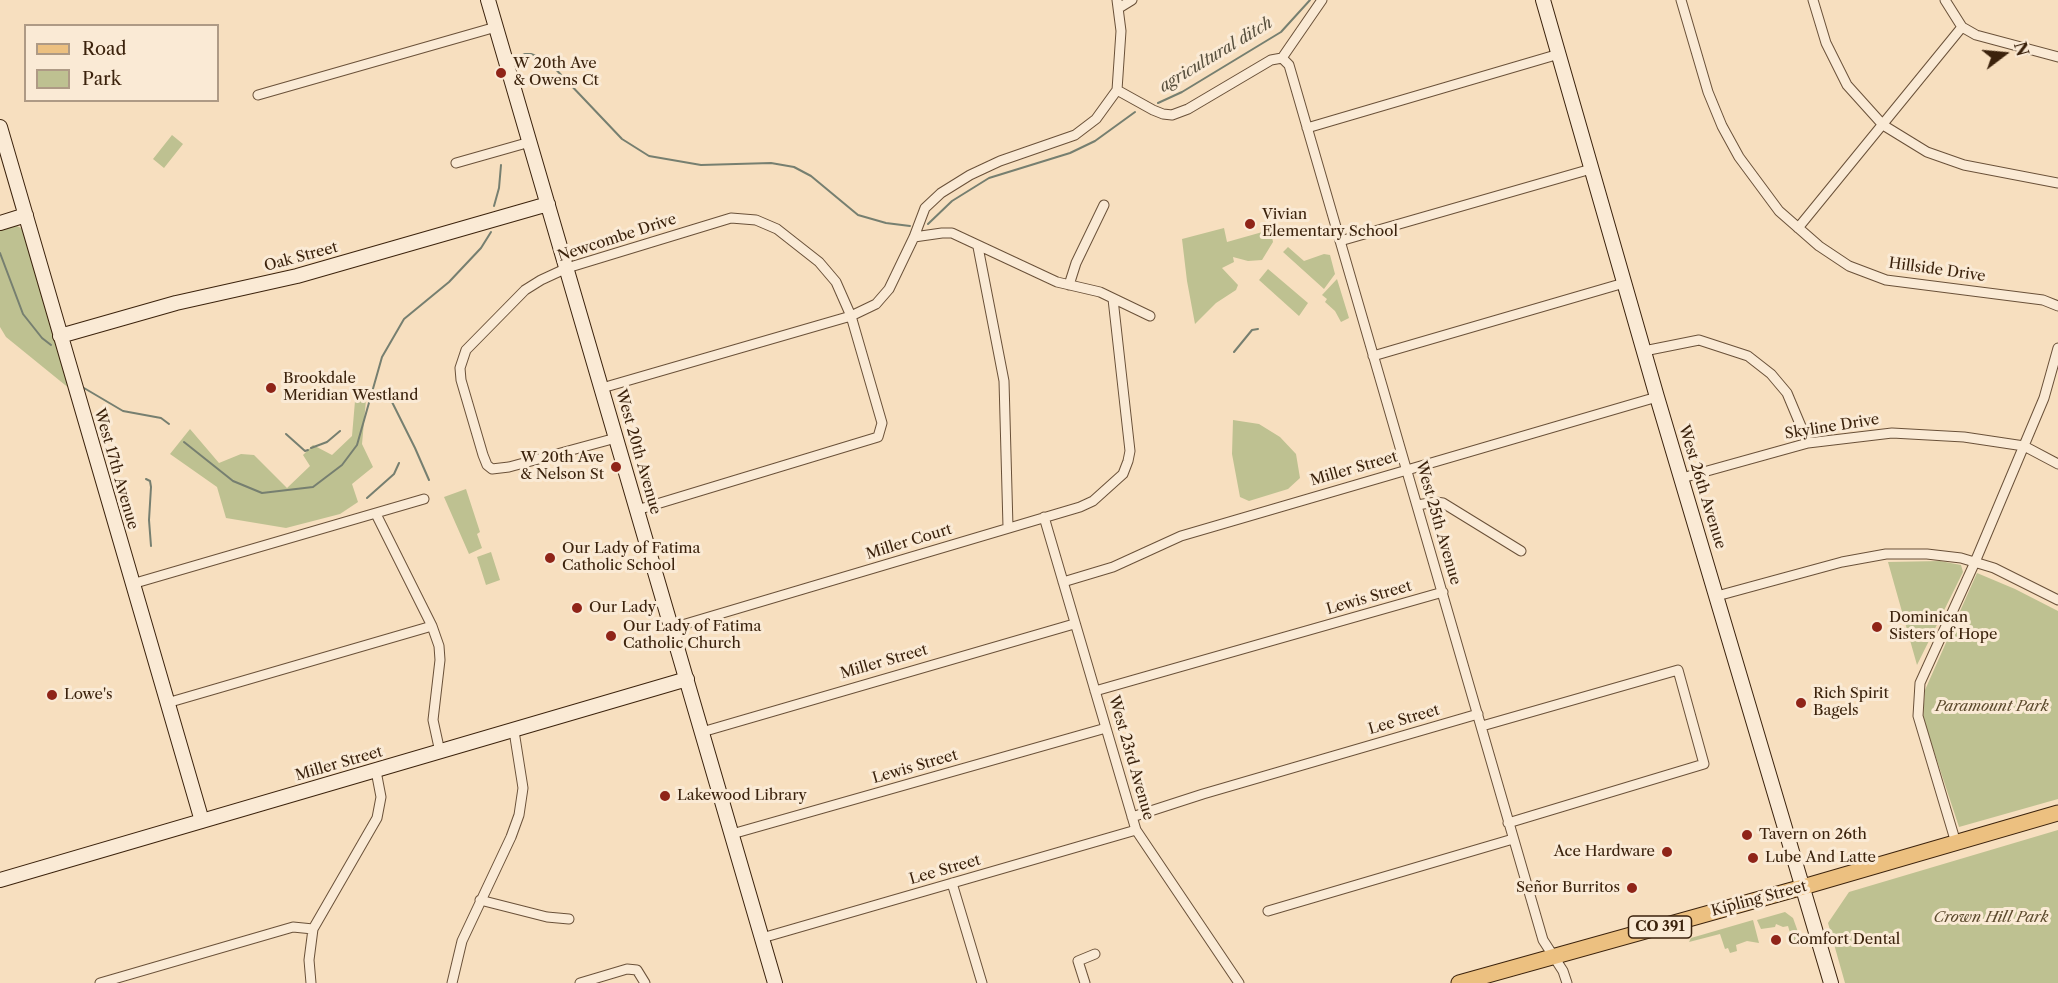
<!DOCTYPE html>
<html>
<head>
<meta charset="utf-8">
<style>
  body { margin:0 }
  #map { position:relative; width:2058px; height:983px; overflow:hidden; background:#f7dfbf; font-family:"Libre Caslon Text",serif }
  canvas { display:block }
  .legend { position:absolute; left:24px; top:24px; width:195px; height:78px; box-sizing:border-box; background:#faead5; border:2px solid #ae9a85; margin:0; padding:8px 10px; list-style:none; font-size:18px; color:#3b220c }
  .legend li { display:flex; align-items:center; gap:12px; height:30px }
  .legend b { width:30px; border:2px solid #ae9a85 }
  .north { position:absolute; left:1974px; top:24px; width:60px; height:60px; -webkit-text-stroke:4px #faead5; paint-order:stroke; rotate:74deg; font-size:16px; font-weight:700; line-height:24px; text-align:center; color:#3b220c }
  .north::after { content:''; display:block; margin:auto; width:21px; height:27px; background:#3b220c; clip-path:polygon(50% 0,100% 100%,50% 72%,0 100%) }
</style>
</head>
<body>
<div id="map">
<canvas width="2058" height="983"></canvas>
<ul class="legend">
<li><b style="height:8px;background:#ecc080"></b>Road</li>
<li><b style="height:16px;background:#bec191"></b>Park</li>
</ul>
<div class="north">N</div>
</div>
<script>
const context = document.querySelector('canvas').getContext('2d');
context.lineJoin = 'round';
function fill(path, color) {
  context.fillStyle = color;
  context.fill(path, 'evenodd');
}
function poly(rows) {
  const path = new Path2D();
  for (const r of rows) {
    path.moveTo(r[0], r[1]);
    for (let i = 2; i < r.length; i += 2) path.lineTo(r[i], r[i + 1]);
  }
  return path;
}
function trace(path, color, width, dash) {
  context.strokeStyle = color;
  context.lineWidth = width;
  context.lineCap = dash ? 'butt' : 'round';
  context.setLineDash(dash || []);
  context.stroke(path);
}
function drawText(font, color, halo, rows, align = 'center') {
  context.font = font + ' "Libre Caslon Text",serif';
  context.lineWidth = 6;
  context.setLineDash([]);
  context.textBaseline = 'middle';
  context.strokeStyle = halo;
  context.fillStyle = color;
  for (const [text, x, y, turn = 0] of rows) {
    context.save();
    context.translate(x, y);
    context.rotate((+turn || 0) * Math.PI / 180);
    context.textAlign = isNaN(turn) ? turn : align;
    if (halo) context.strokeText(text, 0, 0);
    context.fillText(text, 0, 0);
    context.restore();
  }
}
const green = poly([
  [172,135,183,144,164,168,153,159],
  [15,225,21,228,24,233,70,389,6,337,0,327,0,230],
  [1224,228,1227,242,1266,231,1272,237,1273,242,1262,260,1248,261,1233,257,1234,262,1222,268,1238,285,1236,290,1216,303,1195,324,1187,281,1182,239],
  [1288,247,1304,261,1324,254,1330,255,1335,274,1324,289,1283,252],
  [1268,269,1308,303,1299,316,1259,280],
  [1337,279,1349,318,1341,322,1335,311,1325,302,1327,299,1322,295],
  [366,400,362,444,373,467,352,484,358,502,340,514,286,528,226,518,217,487,170,454,190,429,219,463,241,454,254,455,287,488,310,466,303,455,313,445,332,455,352,436,355,401],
  [1233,420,1259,424,1280,437,1296,454,1300,478,1288,489,1249,501,1240,497,1232,454],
  [466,489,480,532,477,534,482,548,469,554,444,497],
  [491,552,500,580,486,585,477,557],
  [1940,561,1961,565,1963,572,1917,665,1888,562],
  [1977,573,2015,589,2058,611,2058,799,1959,827,1923,718,1925,690],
  [2058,830,2058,983,1845,983,1828,923,1849,892],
  [1785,912,1793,918,1802,943,1794,946,1788,926,1783,927,1776,924,1775,927,1761,929,1757,920],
  [1753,920,1759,943,1747,941,1736,945,1737,951,1730,953,1728,948,1725,949,1720,934,1689,942,1691,938]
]);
const stream = poly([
  [514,59,525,54,531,54,547,60,622,139,649,156,701,165,771,163,794,167,811,176,858,215,886,223,910,226],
  [1158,103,1182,92,1281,32,1310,0],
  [494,206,499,188,501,165],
  [928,224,952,201,989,178,1070,153,1095,141,1135,112],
  [0,253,23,314,42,338,51,345],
  [1234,352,1252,330,1258,329],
  [84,388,123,411,161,418,169,424],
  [390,398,415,448,429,480],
  [286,434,305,451,308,450],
  [184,442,233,481,262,493,313,487,342,465,357,445,382,357,404,319,449,282,481,248,491,232],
  [311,448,327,442,340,431],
  [146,479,150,481,151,487,149,520,151,546],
  [367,498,394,474,399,463]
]);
const street = poly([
  [1681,0,1708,92,1722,126,1739,157,1779,211,1819,246,1849,266,1886,280,2043,300,2058,306],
  [1813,0,1826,43,1847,85,1883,125,1927,152,1964,165,2058,183],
  [1945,0,1962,27,1976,35,2058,57],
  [1119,8,1132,0],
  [1282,58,1322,0],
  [1117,90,1153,110,1163,114,1172,115,1188,109,1271,60,1282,58,1289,65,1543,940,1563,971,1567,983],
  [258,95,496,27],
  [1307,128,1559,54],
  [456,163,530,142],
  [1798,228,1962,27],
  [914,237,942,233,952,233,1057,282,1100,292,1150,316],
  [1340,241,1591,169],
  [978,247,1004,381,1008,527],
  [1069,285,1076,263,1104,205],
  [1644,351,1699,340,1748,356,1771,374,1787,393,1808,443],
  [1373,356,1624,283],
  [602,388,851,316,876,304,889,289,914,237,925,208,941,193,970,175,1000,161,1075,135,1096,119,1117,90,1121,31,1117,0],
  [616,438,509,467,492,469,487,465,483,455,461,380,460,368,466,350,525,290,541,280,567,268,731,218,756,220,777,229,819,262,836,282,851,316,882,423,878,437,637,510],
  [1682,478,1808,443,1892,433,1964,437,2024,446,2058,464],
  [1417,505,1436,502,1443,503,1521,551],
  [376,514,432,626,439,646,440,660,433,720,440,752],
  [1044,517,1136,830,1239,983],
  [1063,582,1113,567,1181,536,1657,397],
  [132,584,424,499],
  [1717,596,1842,562,1886,554,1927,554,1961,558,1994,568,2058,600],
  [672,628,1080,507,1093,501,1123,474,1128,461,1130,451,1113,299],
  [1095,691,1443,592],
  [167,703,432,626],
  [1482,726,1678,670,1704,764,1508,823],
  [702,732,1074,624],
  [1132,817,1203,794,1478,714],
  [732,834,1106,728],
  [1956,843,1918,716,1920,683,1975,562,2044,398,2058,348],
  [952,883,982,983],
  [480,900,547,917,569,919],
  [1268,911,1513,839],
  [762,938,1136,830],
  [100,983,293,927,313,929],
  [311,983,309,960,313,929,377,818,381,797,376,771],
  [452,983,462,941,511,837,519,815,523,788,514,731],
  [580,983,627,969,637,970,645,983],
  [1085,983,1078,961,1095,954]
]);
const secondary = poly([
  [488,0,775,983],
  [1543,0,1657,397,1831,983],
  [0,127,202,821],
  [0,223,26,215],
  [60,336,176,303,297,276,548,204],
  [0,880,687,679]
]);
const primary = poly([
  [1459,983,1803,887,2058,813]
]);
const markers = [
  [501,73,6,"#8f2418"],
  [1250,224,6,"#8f2418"],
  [271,388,6,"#8f2418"],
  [616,467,6,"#8f2418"],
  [550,558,6,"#8f2418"],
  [577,608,6,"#8f2418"],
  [1877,627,6,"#8f2418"],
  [611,636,6,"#8f2418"],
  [52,695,6,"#8f2418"],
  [1801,703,6,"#8f2418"],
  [665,796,6,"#8f2418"],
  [1747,835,6,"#8f2418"],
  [1667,852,6,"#8f2418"],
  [1753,858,6,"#8f2418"],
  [1632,888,6,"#8f2418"],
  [1776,940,6,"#8f2418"]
];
const shields = [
  [1660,927,63]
];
const shieldNames = [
  ["CO 391",1660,927]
];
const poiNames = [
  ["W 20th Ave",513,64],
  ["& Owens Ct",513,81],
  ["Vivian",1262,215],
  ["Elementary School",1262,232],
  ["Brookdale",283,379],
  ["Meridian Westland",283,396],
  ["W 20th Ave",604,458,"right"],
  ["& Nelson St",604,475,"right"],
  ["Our Lady of Fatima",562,549],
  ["Catholic School",562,566],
  ["Our Lady",589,608],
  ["Dominican",1889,618],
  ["Sisters of Hope",1889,635],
  ["Our Lady of Fatima",623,627],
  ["Catholic Church",623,644],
  ["Rich Spirit",1813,694],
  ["Bagels",1813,711],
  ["Lowe's",64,695],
  ["Lakewood Library",677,796],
  ["Tavern on 26th",1759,835],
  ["Ace Hardware",1655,852,"right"],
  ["Lube And Latte",1765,858],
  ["Señor Burritos",1620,888,"right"],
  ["Comfort Dental",1788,940]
];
const streetNames = [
  ["Newcombe Drive",617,238,-18],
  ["Oak Street",301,257,-15],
  ["Hillside Drive",1937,270,8],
  ["Skyline Drive",1832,427,-9],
  ["West 20th Avenue",638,452,74],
  ["West 17th Avenue",116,469,74],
  ["Miller Street",1354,469,-16],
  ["West 26th Avenue",1702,487,73],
  ["West 25th Avenue",1438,523,74],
  ["Miller Court",909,542,-17],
  ["Lewis Street",1369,598,-16],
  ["Miller Street",884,662,-16],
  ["Lee Street",1404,720,-16],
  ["West 23rd Avenue",1131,758,74],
  ["Miller Street",339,764,-16],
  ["Lewis Street",915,767,-16],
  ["Lee Street",945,870,-16],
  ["Kipling Street",1759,899,-15]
];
const parkNames = [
  ["Paramount Park",1992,707],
  ["Crown Hill Park",1991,918]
];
const waterNames = [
  ["agricultural ditch",1216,55,-31]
];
fill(green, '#bec191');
trace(stream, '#767f70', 2);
trace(street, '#6a5139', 11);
trace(secondary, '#3b220c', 16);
trace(primary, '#3b220c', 17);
trace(street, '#faead5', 9);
trace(secondary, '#faead5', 14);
trace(primary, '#ecc080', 15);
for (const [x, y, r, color] of markers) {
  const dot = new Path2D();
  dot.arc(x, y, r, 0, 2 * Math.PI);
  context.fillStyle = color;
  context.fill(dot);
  trace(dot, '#faead5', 2);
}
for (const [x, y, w] of shields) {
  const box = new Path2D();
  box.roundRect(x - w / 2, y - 11, w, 22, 4.5);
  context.fillStyle = '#faead5';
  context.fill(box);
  trace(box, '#3b220c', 1.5);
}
drawText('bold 14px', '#3b220c', null, shieldNames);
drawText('15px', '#3b220c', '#faead5', poiNames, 'left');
drawText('15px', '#3b220c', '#faead5', streetNames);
drawText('italic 15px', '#5c4a2d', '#faead5', parkNames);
drawText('italic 16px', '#58503e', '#faead5', waterNames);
</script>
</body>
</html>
